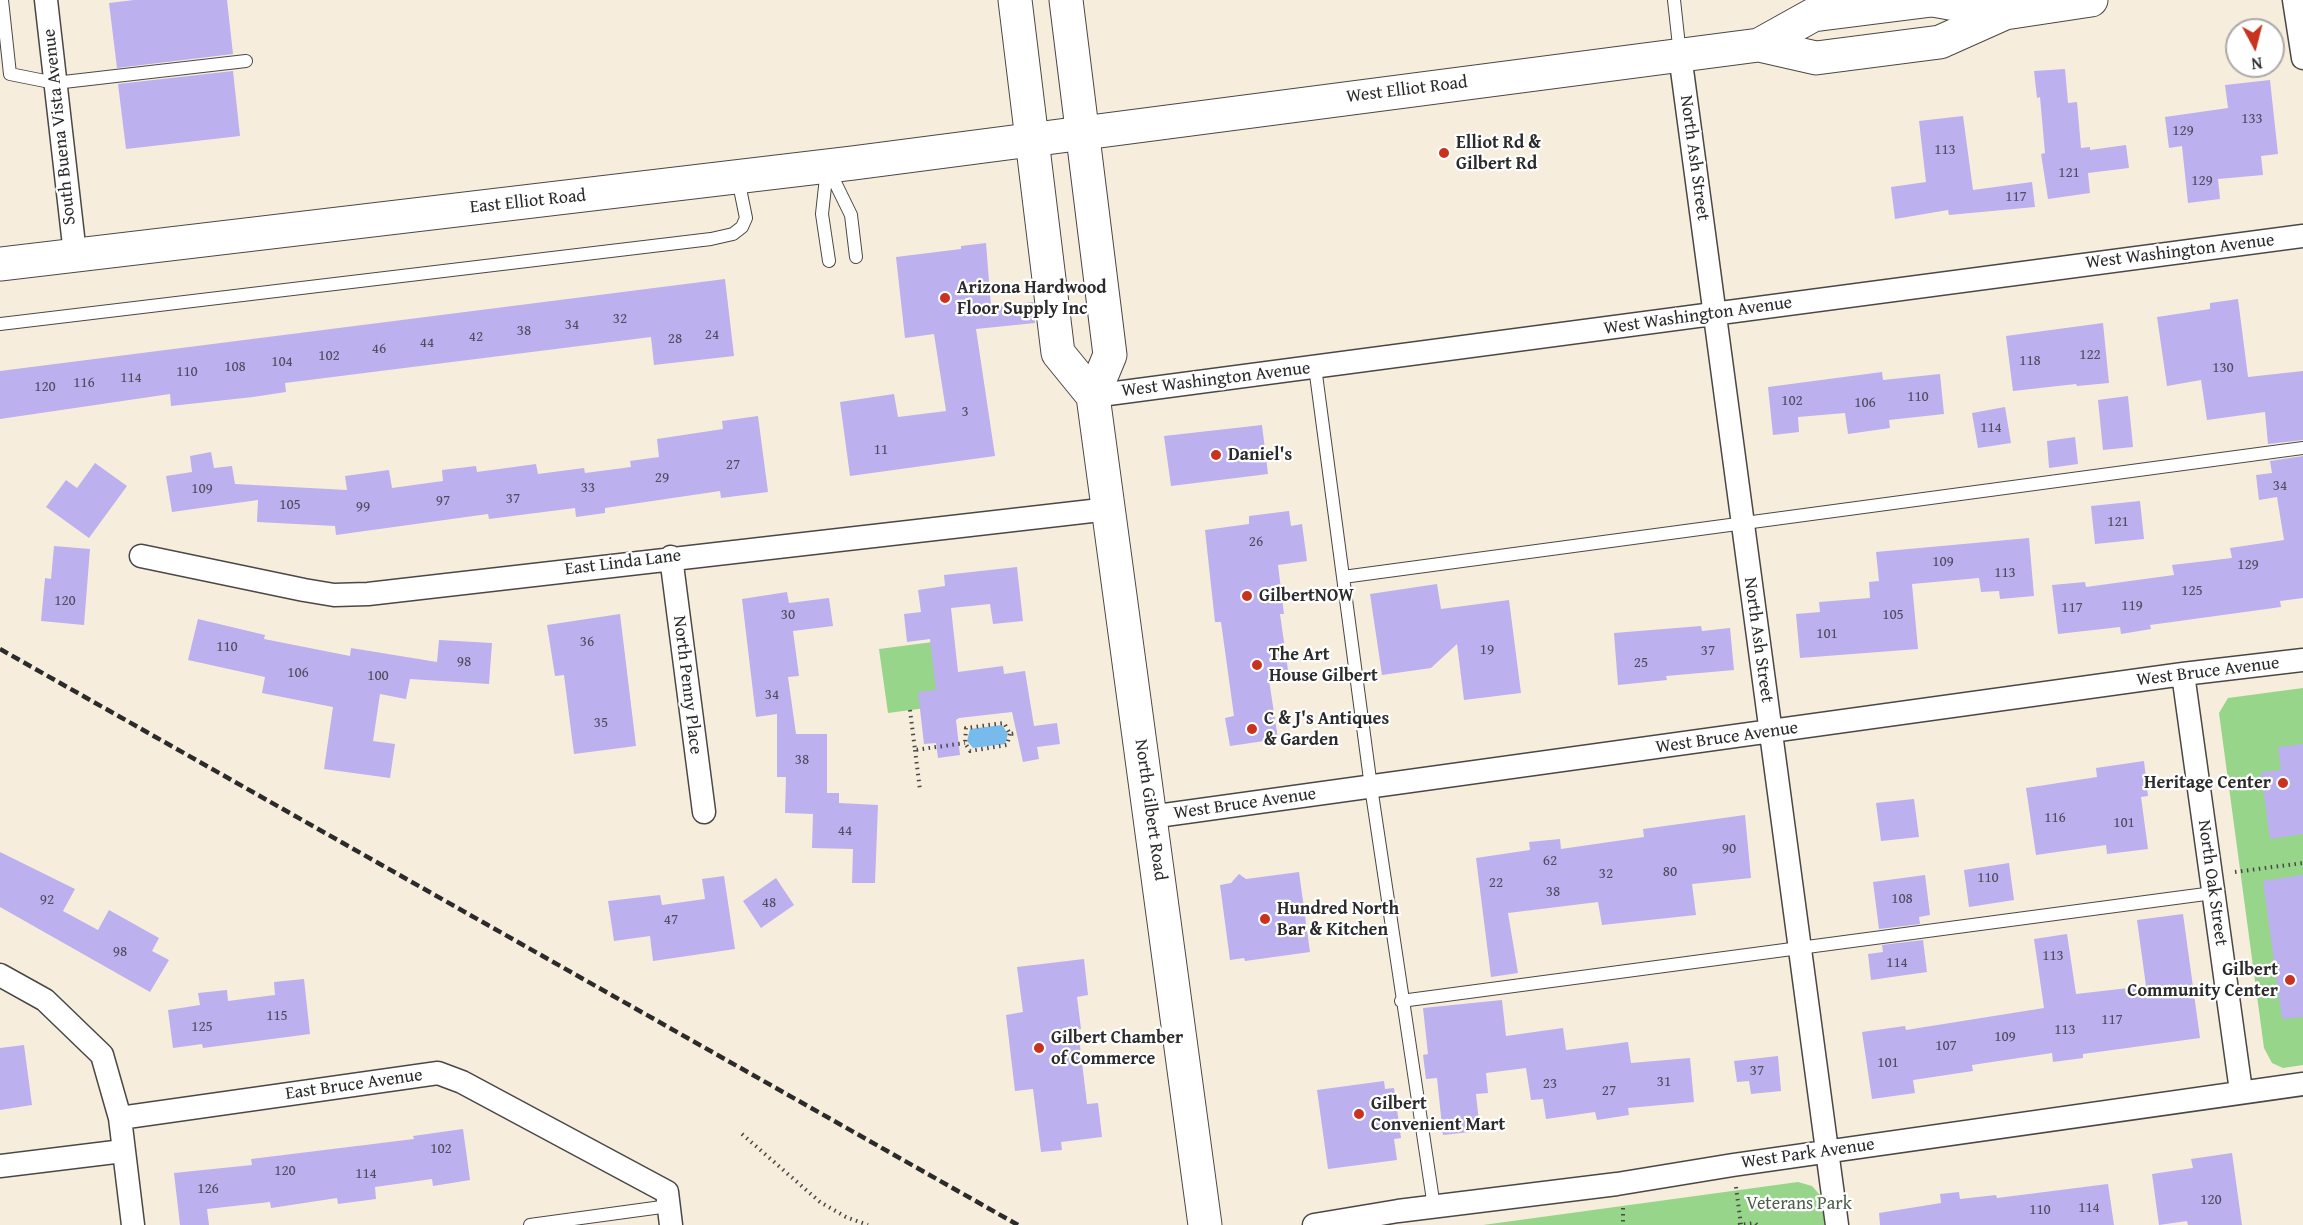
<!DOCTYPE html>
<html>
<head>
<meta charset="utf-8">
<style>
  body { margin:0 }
  #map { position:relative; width:2303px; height:1225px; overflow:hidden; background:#f7eddc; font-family:"Gentium Book Plus",serif }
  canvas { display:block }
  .north { position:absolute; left:2225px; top:18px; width:60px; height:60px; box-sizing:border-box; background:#fff; border:2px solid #aaa; border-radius:50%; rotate:173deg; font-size:16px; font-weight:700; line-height:24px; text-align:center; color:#2b2b2b }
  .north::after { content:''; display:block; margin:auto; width:21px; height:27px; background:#c8321e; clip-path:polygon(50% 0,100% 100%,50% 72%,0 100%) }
</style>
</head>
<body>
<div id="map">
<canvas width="2303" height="1225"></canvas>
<div class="north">N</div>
</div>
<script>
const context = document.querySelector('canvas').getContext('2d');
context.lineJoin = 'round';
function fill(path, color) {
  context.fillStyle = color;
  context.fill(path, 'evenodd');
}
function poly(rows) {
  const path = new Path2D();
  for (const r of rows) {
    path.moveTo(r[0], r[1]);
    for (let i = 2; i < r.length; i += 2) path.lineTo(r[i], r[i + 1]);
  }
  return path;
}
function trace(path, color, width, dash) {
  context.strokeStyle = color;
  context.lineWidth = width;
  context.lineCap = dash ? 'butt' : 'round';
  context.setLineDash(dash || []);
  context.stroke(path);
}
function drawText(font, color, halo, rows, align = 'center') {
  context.font = font + ' "Gentium Book Plus",serif';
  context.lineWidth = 4.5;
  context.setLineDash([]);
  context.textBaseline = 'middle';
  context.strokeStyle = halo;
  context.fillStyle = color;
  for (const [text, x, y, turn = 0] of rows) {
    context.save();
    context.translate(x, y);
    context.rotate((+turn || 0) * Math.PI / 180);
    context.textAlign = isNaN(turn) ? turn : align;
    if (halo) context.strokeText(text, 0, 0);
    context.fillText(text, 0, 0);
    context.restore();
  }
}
const green = poly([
  [948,640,956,704,888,713,879,649],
  [2303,688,2303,1065,2283,1068,2272,1063,2264,1048,2219,713,2228,698],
  [1798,1182,1812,1186,1820,1195,1825,1225,1483,1225]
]);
const water = poly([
  [1002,725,1008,734,1005,744,973,748,967,741,970,729]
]);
const building = poly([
  [134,0,227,0,233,54,117,68,109,3],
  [2065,69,2068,103,2077,102,2081,148,2090,147,2090,150,2126,145,2129,168,2088,173,2090,193,2048,199,2041,154,2045,153,2040,97,2037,98,2034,71],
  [233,71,240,136,126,149,118,84],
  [2270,80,2278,154,2261,156,2263,175,2218,179,2220,199,2188,203,2182,146,2169,148,2165,117,2228,108,2225,85],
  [1963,116,1973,190,2032,182,2035,207,1949,215,1948,210,1895,219,1891,187,1926,182,1919,121],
  [986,243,991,307,1033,302,1035,323,976,329,995,456,850,476,840,402,894,394,898,417,946,411,934,334,905,338,896,257,961,249,961,246],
  [725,279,734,356,654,365,651,337,285,383,286,392,253,397,171,406,170,394,0,419,0,371],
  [2238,299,2248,377,2303,371,2303,440,2268,444,2265,412,2207,420,2201,380,2167,386,2157,317,2210,309,2210,303],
  [2103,323,2109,383,2077,386,2076,384,2013,391,2006,336],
  [1882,372,1883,380,1940,374,1944,414,1889,420,1890,428,1848,434,1845,413,1798,417,1799,432,1773,435,1768,387],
  [2128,396,2133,447,2103,450,2098,400],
  [2005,407,2011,443,1978,448,1972,413],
  [758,416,768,492,721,498,720,491,605,508,605,513,576,517,575,508,489,519,488,514,336,535,335,526,257,522,258,500,172,512,166,476,192,472,190,456,211,452,214,468,232,466,235,484,347,490,345,476,389,470,392,488,443,481,442,470,476,466,477,472,536,464,538,474,584,468,585,473,631,467,630,461,659,457,657,439,723,429,722,421],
  [1262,425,1268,474,1171,486,1164,436],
  [2075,437,2078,464,2049,468,2047,441],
  [2303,456,2303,598,2280,601,2281,607,2150,625,2151,629,2121,634,2120,627,2058,634,2052,585,2085,582,2086,587,2174,575,2172,565,2232,558,2230,548,2284,540,2277,497,2259,500,2256,475,2272,473,2270,461],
  [95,463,127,486,89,538,46,507,66,480,77,488],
  [2140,501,2144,539,2095,544,2091,506],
  [1289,511,1291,526,1302,524,1307,561,1278,565,1284,614,1280,614,1289,677,1269,680,1278,739,1230,746,1225,718,1234,716,1221,622,1215,622,1205,530,1249,524,1249,516],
  [2029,538,2034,596,2000,599,1999,591,1981,592,1979,578,1912,584,1918,649,1800,658,1796,614,1820,612,1819,602,1870,598,1869,582,1879,581,1876,552],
  [54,546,90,549,84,625,41,621,45,578,51,579],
  [1017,567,1023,621,993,624,990,604,951,608,958,672,1003,666,1004,674,1025,671,1034,726,1057,723,1060,744,1037,747,1039,759,1023,762,1012,712,959,718,956,720,960,755,938,758,936,743,924,744,918,692,936,690,930,639,907,642,904,614,921,612,918,590,945,586,944,575],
  [1437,584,1441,609,1509,600,1521,693,1464,700,1457,644,1431,668,1382,675,1370,594],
  [787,592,789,603,829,598,833,626,793,631,799,676,788,677,796,734,827,734,827,793,839,793,839,803,878,805,875,883,852,883,853,849,812,848,813,814,785,813,786,777,777,777,777,714,756,717,742,599],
  [620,614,636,746,574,754,564,675,555,676,547,625],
  [198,619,265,635,264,639,350,656,351,648,437,662,439,640,492,643,489,684,410,679,406,699,380,694,373,741,395,744,390,778,324,769,333,707,262,693,265,677,188,660],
  [1701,626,1702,631,1730,628,1734,670,1666,676,1667,680,1618,685,1614,633],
  [2303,744,2303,834,2270,839,2261,772,2281,770,2278,747],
  [2144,761,2148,796,2141,797,2148,849,2107,854,2106,845,2036,855,2026,788,2097,777,2096,768],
  [1914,799,1919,837,1881,841,1876,803],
  [1745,815,1751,878,1692,884,1696,915,1602,925,1598,902,1508,913,1518,973,1491,977,1476,858,1530,850,1529,842,1560,839,1561,849,1644,837,1643,829],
  [0,852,75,889,63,911,98,930,109,910,159,938,152,951,169,960,150,992,0,907],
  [2009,863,2014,900,1969,907,1964,870],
  [1299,872,1310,952,1245,961,1244,958,1230,960,1220,885,1231,883,1239,874,1246,879],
  [1925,875,1930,915,1919,917,1920,924,1879,929,1873,882],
  [2303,875,2303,1017,2282,1019,2263,881],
  [724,876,735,949,653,961,650,936,614,941,608,901,660,895,662,905,705,899,702,879],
  [776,878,794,905,761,928,743,901],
  [2183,914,2200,1038,2083,1054,2083,1058,2053,1062,2052,1053,1972,1065,1973,1071,1913,1080,1915,1093,1872,1099,1862,1032,1905,1026,1906,1030,2044,1008,2034,939,2067,934,2076,994,2146,986,2137,920],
  [1923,940,1927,972,1871,980,1868,954,1883,952,1882,945],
  [1084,959,1088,995,1077,997,1081,1029,1078,1029,1087,1104,1098,1103,1102,1137,1061,1142,1062,1150,1041,1152,1033,1089,1015,1091,1006,1015,1023,1012,1017,967],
  [304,979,310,1034,203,1048,202,1044,173,1048,168,1010,200,1005,198,993,227,990,228,1001,275,995,274,982],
  [1502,1000,1506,1036,1563,1028,1566,1050,1628,1042,1631,1063,1690,1058,1694,1102,1628,1108,1629,1115,1597,1120,1595,1112,1546,1119,1543,1099,1531,1100,1526,1068,1486,1073,1488,1093,1476,1094,1480,1131,1443,1135,1437,1078,1426,1079,1423,1055,1428,1054,1423,1008],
  [24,1045,32,1105,0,1110,0,1048],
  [1778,1056,1781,1091,1751,1094,1749,1081,1737,1082,1734,1061],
  [1384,1081,1385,1089,1394,1088,1401,1138,1394,1139,1397,1160,1328,1169,1317,1090],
  [463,1129,470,1180,433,1186,432,1179,375,1187,376,1199,338,1204,337,1198,271,1208,270,1202,207,1209,209,1225,180,1225,174,1173,252,1165,251,1159,414,1139,413,1136],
  [2232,1153,2242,1225,2188,1225,2187,1221,2159,1225,2152,1174,2193,1168,2191,1159],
  [2108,1184,2114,1225,1880,1225,1879,1213,1941,1203,1940,1194,1959,1192,1960,1199,1996,1195,1997,1198]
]);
const path = poly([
  [910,710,915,750,965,743],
  [1010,734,1007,745,970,751,965,743,966,728,1004,723,1010,734,1017,733],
  [915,750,920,790],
  [2235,872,2303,863],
  [742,1134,820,1202,846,1217,868,1225],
  [1736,1187,1741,1225],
  [1623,1208,1623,1225],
  [1738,1225,1755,1223,1757,1225]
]);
const service = poly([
  [2,0,10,74,55,83,246,61],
  [1674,0,1680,55],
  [827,168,822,214,829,261],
  [828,168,851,215,856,257],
  [0,324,711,239,733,234,742,227,746,218,738,179],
  [1315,367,1371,787,1434,1207],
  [1343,577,2303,448],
  [1401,1001,2213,893],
  [530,1225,669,1206]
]);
const minor = poly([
  [46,0,75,254],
  [2294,0,2303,58],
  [1680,55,1837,1225],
  [1093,396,2303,236],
  [141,556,304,590,334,595,368,594,1109,509],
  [671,557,704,812],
  [2183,674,2241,1091],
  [1150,817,2183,674,2303,660],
  [0,975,45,1000,102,1055,120,1118,133,1225],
  [120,1118,438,1073,462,1082,667,1192,671,1225],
  [0,1166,123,1151],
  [1314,1225,1398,1211,1617,1184,1733,1165,2303,1084]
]);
const secondary = poly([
  [1933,0,2005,13],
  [1759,45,1816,58,1940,42,2005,13,2091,0],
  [0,264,853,163,1759,45,1813,15,1932,0]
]);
const primary = poly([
  [1015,0,1058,353,1093,396],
  [1066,0,1110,355,1093,396,1205,1225]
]);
const rail = poly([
  [0,649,1018,1225]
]);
const markers = [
  [1444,153,6,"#c8321e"],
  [945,298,6,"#c8321e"],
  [1216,455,6,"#c8321e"],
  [1247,596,6,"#c8321e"],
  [1257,665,6,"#c8321e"],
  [1252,729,6,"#c8321e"],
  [2283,783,6,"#c8321e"],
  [1265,919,6,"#c8321e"],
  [2290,980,6,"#c8321e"],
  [1039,1048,6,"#c8321e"],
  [1359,1114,6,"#c8321e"]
];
const numberNames = [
  ["133",2252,119],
  ["129",2183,131],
  ["113",1945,150],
  ["121",2069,173],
  ["129",2202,181],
  ["117",2016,197],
  ["32",620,319],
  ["34",572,325],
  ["38",524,331],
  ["24",712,335],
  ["42",476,337],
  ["28",675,339],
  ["44",427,343],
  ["46",379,349],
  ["122",2090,355],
  ["102",329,356],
  ["118",2030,361],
  ["104",282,362],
  ["108",235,367],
  ["130",2223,368],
  ["110",187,372],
  ["114",131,378],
  ["116",84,383],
  ["120",45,387],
  ["110",1918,397],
  ["102",1792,401],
  ["106",1865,403],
  ["3",965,412],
  ["114",1991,428],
  ["11",881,450],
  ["27",733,465],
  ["29",662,478],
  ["34",2280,486],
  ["33",588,488],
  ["109",202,489],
  ["37",513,499],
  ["97",443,501],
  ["105",290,505],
  ["99",363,507],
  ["121",2118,522],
  ["26",1256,542],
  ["109",1943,562],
  ["129",2248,565],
  ["113",2005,573],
  ["125",2192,591],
  ["120",65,601],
  ["119",2132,606],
  ["117",2072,608],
  ["30",788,615],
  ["105",1893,615],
  ["101",1827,634],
  ["36",587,642],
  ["110",227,647],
  ["19",1487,650],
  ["37",1708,651],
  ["98",464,662],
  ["25",1641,663],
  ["106",298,673],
  ["100",378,676],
  ["34",772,695],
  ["35",601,723],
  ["38",802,760],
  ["116",2055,818],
  ["101",2124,823],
  ["44",845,831],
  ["90",1729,849],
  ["62",1550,861],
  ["80",1670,872],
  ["32",1606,874],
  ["110",1988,878],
  ["22",1496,883],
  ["38",1553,892],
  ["108",1902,899],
  ["92",47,900],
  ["48",769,903],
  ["47",671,920],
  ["98",120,952],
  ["113",2053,956],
  ["114",1897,963],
  ["115",277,1016],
  ["117",2112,1020],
  ["125",202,1027],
  ["113",2065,1030],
  ["109",2005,1037],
  ["107",1946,1046],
  ["101",1888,1063],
  ["37",1757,1071],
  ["31",1664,1082],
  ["23",1550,1084],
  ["27",1609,1091],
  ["102",441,1149],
  ["120",285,1171],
  ["114",366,1174],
  ["126",208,1189],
  ["120",2211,1200],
  ["114",2089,1208],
  ["110",2040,1210]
];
const streetNames = [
  ["West Elliot Road",1407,90,-7],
  ["South Buena Vista Avenue",60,127,-96],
  ["North Ash Street",1694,158,82],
  ["East Elliot Road",528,202,-6],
  ["West Washington Avenue",2180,252,-7],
  ["West Washington Avenue",1698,316,-8],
  ["West Washington Avenue",1216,380,-7],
  ["East Linda Lane",623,563,-7],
  ["North Ash Street",1758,640,82],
  ["West Bruce Avenue",2208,672,-7],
  ["North Penny Place",687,685,83],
  ["West Bruce Avenue",1727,738,-8],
  ["West Bruce Avenue",1245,804,-8],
  ["North Gilbert Road",1150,810,82],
  ["North Oak Street",2212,883,82],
  ["East Bruce Avenue",354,1085,-8],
  ["West Park Avenue",1808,1154,-8]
];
const poiNames = [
  ["Elliot Rd &",1456,143],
  ["Gilbert Rd",1456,164],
  ["Arizona Hardwood",957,288],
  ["Floor Supply Inc",957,309],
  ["Daniel's",1228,455],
  ["GilbertNOW",1259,596],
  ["The Art",1269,655],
  ["House Gilbert",1269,676],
  ["C & J's Antiques",1264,719],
  ["& Garden",1264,740],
  ["Heritage Center",2271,783,"right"],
  ["Hundred North",1277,909],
  ["Bar & Kitchen",1277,930],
  ["Gilbert",2278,970,"right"],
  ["Community Center",2278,991,"right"],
  ["Gilbert Chamber",1051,1038],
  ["of Commerce",1051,1059],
  ["Gilbert",1371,1104],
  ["Convenient Mart",1371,1125]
];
const parkNames = [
  ["Veterans Park",1799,1204]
];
fill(green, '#97d58a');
fill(water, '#77bbed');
fill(building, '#bcb0ef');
trace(service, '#4a4846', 14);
trace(minor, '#4a4846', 25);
trace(secondary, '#4a4846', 35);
trace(primary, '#4a4846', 35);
trace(path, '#4a4846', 4, [1.5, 4.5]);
trace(service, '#fff', 12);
trace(minor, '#fff', 22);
trace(secondary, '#fff', 33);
trace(primary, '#fff', 33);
trace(rail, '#2b2b2b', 4.5, [9, 4.5]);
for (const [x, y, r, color] of markers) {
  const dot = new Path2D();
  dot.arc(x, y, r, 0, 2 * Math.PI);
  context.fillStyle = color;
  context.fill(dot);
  trace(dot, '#fff', 2);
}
drawText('15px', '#4f4c5c', null, numberNames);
drawText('18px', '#2b2b2b', '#fff', streetNames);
drawText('bold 18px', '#2b2b2b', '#fff', poiNames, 'left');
drawText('18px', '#4b5e48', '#fff', parkNames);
</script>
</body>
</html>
